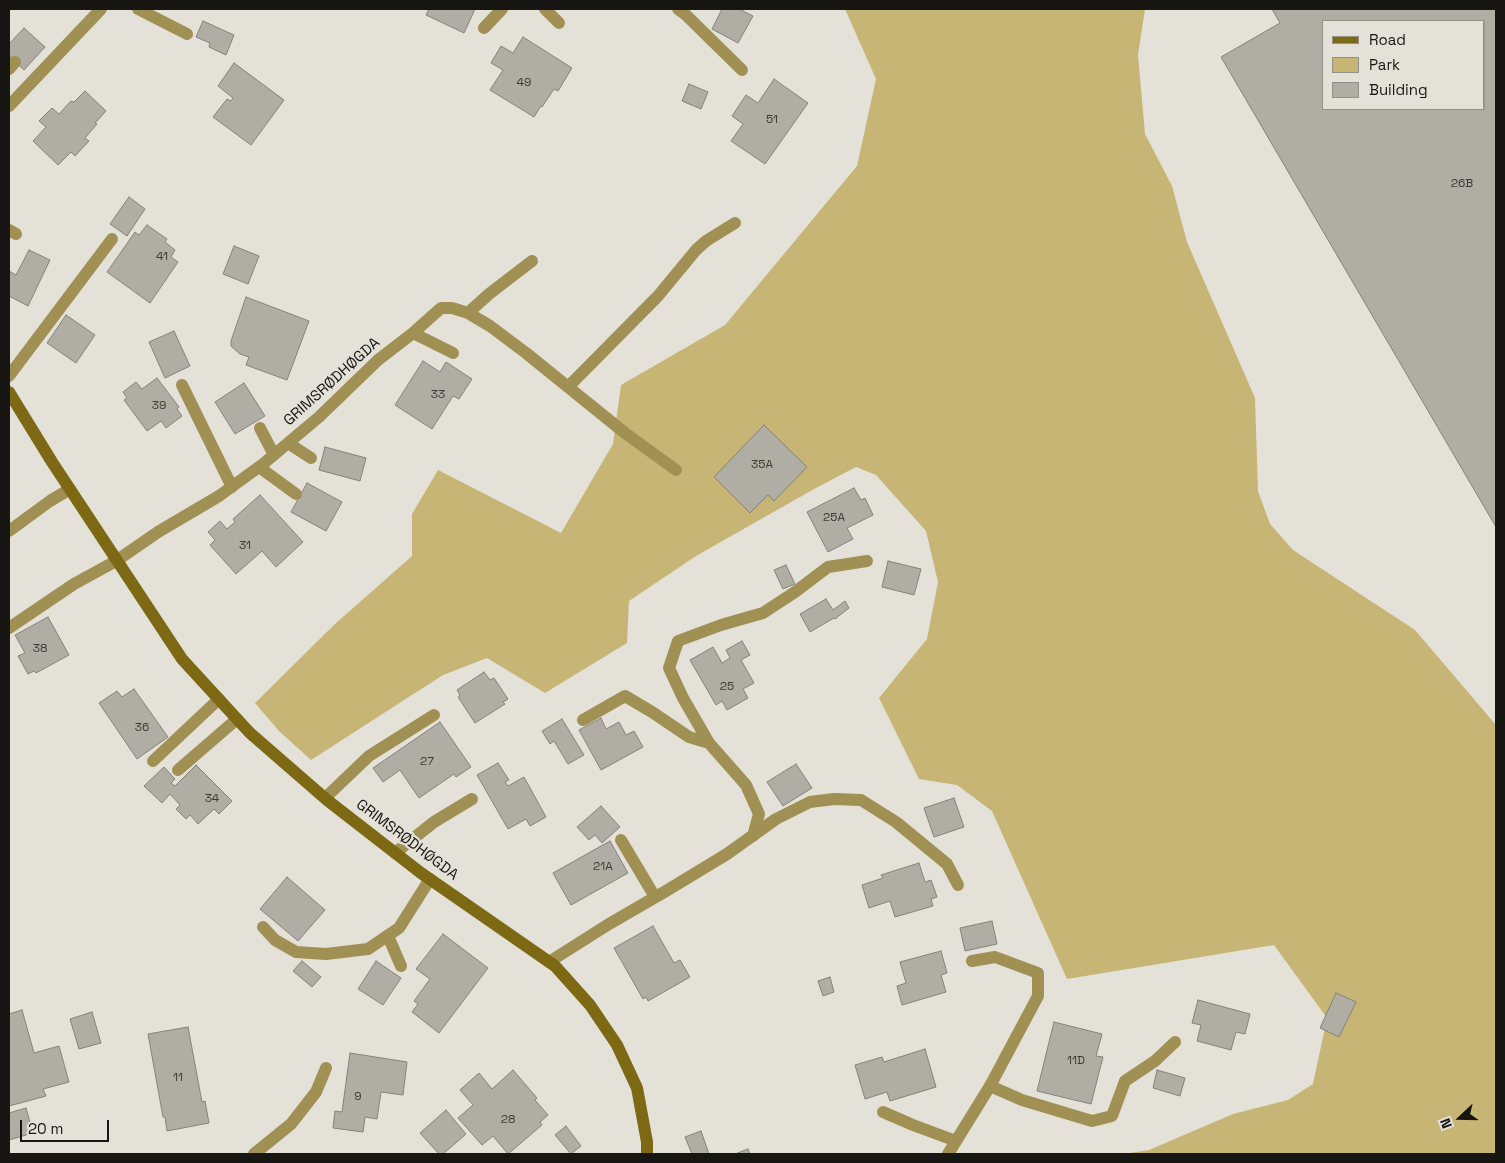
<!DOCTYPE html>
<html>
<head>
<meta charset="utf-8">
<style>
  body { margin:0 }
  #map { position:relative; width:1505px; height:1163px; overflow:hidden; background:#e3e1d8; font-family:"Space Grotesk",sans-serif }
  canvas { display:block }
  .frame { position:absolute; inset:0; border:10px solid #171613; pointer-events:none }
  .legend { position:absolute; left:1322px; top:20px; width:162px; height:90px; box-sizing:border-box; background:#e3e1d8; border:1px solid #919089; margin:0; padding:6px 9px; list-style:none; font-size:15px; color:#171613 }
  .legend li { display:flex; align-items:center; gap:10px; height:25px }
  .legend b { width:25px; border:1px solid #919089 }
  .north { position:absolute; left:1435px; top:1093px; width:50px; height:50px; -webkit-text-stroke:4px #e3e1d8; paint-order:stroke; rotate:249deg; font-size:14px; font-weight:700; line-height:20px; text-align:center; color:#171613 }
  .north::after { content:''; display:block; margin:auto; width:18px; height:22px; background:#171613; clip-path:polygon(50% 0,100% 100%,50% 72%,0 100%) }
  .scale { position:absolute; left:20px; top:1120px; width:89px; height:22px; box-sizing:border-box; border:2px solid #171613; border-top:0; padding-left:6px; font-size:15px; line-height:18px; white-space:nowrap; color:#171613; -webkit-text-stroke:4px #e3e1d8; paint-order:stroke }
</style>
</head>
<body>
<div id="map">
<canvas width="1505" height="1163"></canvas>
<div class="frame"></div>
<ul class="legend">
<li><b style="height:6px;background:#7d6914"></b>Road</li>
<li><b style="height:14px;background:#c7b575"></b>Park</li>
<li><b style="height:14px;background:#afada4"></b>Building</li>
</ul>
<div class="north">N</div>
<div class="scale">20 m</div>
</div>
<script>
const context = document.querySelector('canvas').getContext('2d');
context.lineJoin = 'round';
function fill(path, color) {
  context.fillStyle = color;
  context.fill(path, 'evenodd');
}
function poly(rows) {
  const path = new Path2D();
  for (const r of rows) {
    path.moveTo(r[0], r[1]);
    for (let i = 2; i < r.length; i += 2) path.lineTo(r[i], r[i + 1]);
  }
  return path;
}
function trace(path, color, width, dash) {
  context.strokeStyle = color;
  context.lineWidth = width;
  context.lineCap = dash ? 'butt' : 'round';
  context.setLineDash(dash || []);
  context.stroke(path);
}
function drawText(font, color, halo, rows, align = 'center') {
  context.font = font + ' "Space Grotesk",sans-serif';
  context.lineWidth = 4.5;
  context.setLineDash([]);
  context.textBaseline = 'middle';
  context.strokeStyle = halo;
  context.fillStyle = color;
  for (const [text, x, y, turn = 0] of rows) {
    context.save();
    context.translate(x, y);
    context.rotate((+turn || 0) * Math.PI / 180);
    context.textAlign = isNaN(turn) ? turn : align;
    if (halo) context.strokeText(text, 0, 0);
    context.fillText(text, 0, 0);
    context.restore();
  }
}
const green = poly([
  [845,9,1145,9,1138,55,1145,134,1172,186,1187,242,1255,398,1258,491,1270,524,1293,550,1415,630,1496,725,1496,1154,1123,1154,1149,1150,1233,1114,1288,1100,1313,1084,1327,1018,1274,945,1067,979,992,811,957,785,919,779,879,698,927,639,938,582,926,531,876,475,856,467,814,489,696,556,629,601,627,643,545,693,487,658,443,675,311,760,279,731,255,703,335,624,412,556,412,514,438,470,561,533,613,444,621,385,725,325,857,166,876,79]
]);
const building = poly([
  [429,9,475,9,464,33,426,15,429,9],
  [722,9,739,9,753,16,738,43,712,29,722,9],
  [1272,9,1496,9,1496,527,1221,57,1280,23,1272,9],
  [1324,21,1484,21,1484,109,1324,109,1324,21],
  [203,21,234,35,226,55,209,47,210,43,196,37,203,21],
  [24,28,45,47,24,70,9,56,9,44,24,28],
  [523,37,572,68,558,91,554,89,542,107,541,106,534,117,490,90,503,70,491,63,501,46,513,53,523,37],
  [234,63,284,100,251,145,213,117,227,99,231,101,233,98,218,86,234,63],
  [774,79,808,103,765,164,731,141,743,124,732,116,746,95,758,103,774,79],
  [689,84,708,92,701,109,682,101,689,84],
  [85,91,106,111,95,123,97,124,85,138,89,141,75,156,71,152,58,165,33,141,46,127,39,121,52,108,59,114,71,101,74,102,85,91],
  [129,197,145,209,127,236,110,224,129,197],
  [147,225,167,239,165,242,175,250,171,257,178,262,150,303,107,272,135,232,139,235,147,225],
  [234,246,259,256,248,284,223,274,234,246],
  [29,250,50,260,28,306,9,296,9,271,16,275,29,250],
  [246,297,309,321,287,380,246,365,249,357,240,354,231,346,231,341,246,297],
  [66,315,95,335,76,363,47,343,66,315],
  [174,331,190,366,165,378,149,342,174,331],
  [423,361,440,372,446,362,472,379,459,399,453,396,432,429,395,405,423,361],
  [157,378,179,407,177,409,182,416,166,428,161,421,147,431,124,400,127,398,123,392,136,382,142,389,157,378],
  [244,383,265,416,235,434,215,402,244,383],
  [764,425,807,467,774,501,768,495,750,513,714,477,764,425],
  [325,447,366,458,360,481,319,470,325,447],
  [307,483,342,502,326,531,291,512,307,483],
  [854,488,861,500,865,498,873,515,847,528,853,539,828,552,807,512,854,488],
  [260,495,303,542,276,567,262,551,236,574,210,545,215,540,208,532,220,521,227,529,235,522,233,519,260,495],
  [888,561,921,569,914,595,882,587,888,561],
  [786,565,795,584,783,589,774,570,786,565],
  [826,599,833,610,845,601,849,608,835,619,834,618,810,632,800,614,826,599],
  [48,617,69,655,36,673,34,671,28,674,18,656,25,653,15,635,48,617],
  [742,641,750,655,741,660,754,683,743,689,748,698,727,710,722,701,716,705,690,660,713,647,722,663,730,658,726,650,742,641],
  [484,672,490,680,494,678,508,699,503,702,505,704,475,723,458,697,460,695,457,690,484,672],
  [134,689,168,737,137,759,99,703,117,691,122,697,134,689],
  [601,718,606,729,619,722,626,735,634,731,643,747,601,770,579,730,601,718],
  [562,719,584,755,568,764,554,741,550,744,542,731,562,719],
  [440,722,471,767,456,777,454,774,419,798,400,770,383,782,373,768,440,722],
  [498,763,509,780,505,782,508,786,524,777,546,817,530,826,526,819,508,829,477,775,498,763],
  [796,764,812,788,783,806,767,782,796,764],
  [196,765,232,801,219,814,214,809,198,824,190,815,186,819,176,809,180,805,170,794,162,803,144,786,164,767,175,779,171,783,175,786,196,765],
  [954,798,964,827,934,837,924,808,954,798],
  [601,806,620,827,602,843,595,835,589,840,577,827,601,806],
  [610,841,628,873,571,905,553,873,610,841],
  [919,863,925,882,931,880,937,897,931,899,933,906,895,917,890,901,869,908,862,885,883,878,881,875,919,863],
  [287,877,325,910,298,941,260,909,287,877],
  [992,921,997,944,965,951,960,928,992,921],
  [653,926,674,963,680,960,690,977,648,1001,646,997,643,999,614,948,653,926],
  [443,934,488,968,439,1033,412,1012,418,1004,414,1001,430,979,416,969,443,934],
  [941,951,947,973,941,975,946,992,902,1005,897,986,906,983,900,962,941,951],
  [302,961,321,977,312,987,293,971,302,961],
  [376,961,401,978,383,1005,358,989,376,961],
  [830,977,834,992,823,996,818,981,830,977],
  [1336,993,1356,1002,1339,1037,1320,1028,1336,993],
  [1198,1000,1250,1014,1245,1034,1236,1032,1231,1050,1197,1041,1201,1025,1192,1023,1198,1000],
  [22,1010,34,1053,59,1046,69,1082,43,1089,46,1096,9,1106,9,1014,22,1010],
  [92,1012,101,1043,79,1049,70,1019,92,1012],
  [1054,1022,1102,1034,1096,1056,1103,1057,1091,1104,1037,1091,1054,1022],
  [188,1027,202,1102,205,1101,209,1123,167,1131,165,1117,163,1117,148,1034,188,1027],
  [925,1049,936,1087,890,1101,887,1092,865,1099,855,1065,882,1057,884,1062,925,1049],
  [350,1053,407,1062,403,1095,381,1092,377,1119,365,1117,363,1132,333,1128,335,1111,342,1112,350,1053],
  [513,1070,537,1098,535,1100,548,1115,540,1122,542,1125,508,1154,493,1136,482,1145,458,1118,473,1105,460,1090,479,1073,492,1089,513,1070],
  [1157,1070,1185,1078,1180,1096,1153,1088,1157,1070],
  [26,1108,33,1133,9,1140,9,1113,26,1108],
  [446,1110,466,1134,443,1154,439,1154,420,1133,446,1110],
  [566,1126,581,1146,571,1154,555,1135,566,1126],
  [701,1131,709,1154,692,1154,685,1137,701,1131],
  [748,1149,750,1154,735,1154,748,1149]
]);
const service = poly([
  [138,9,187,34],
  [545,9,559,23],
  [484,28,502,9],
  [9,69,15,62],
  [9,230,16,234],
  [468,313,489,294,532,261],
  [413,333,453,353],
  [9,376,112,239],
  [182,385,232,487],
  [568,387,658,296,696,250,706,241,735,223],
  [260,428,274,455],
  [288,443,311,458],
  [259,467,296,494],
  [9,531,50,501,70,489],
  [9,628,74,584,116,561,158,532,219,496,263,464,319,417,378,360,413,333,441,308,452,308,468,313,490,326,526,353,625,433,676,470],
  [583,720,625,696,652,712,689,737,709,743],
  [153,761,219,699],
  [178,770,237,719],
  [325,798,369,756,434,715],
  [753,836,759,814,746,785,709,743,683,698,669,668,678,641,721,625,763,613,795,592,828,567,867,561],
  [621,840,655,897],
  [395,853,434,822,472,799],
  [263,927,275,940,296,952,326,954,368,949,399,928,430,879],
  [388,936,401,966],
  [972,961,995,957,1038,973,1038,996,990,1086,1022,1100,1092,1121,1112,1116,1125,1081,1155,1061,1175,1042],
  [549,962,609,924,666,891,727,854,776,819,810,802,834,799,861,800,896,822,947,864,958,885],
  [883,1112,913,1125,956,1141],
  [254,1154,291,1124,316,1092,326,1068]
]);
const minor = poly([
  [678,9,686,15,742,70],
  [9,106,101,9],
  [948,1154,990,1086]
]);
const secondary = poly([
  [9,392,52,462,182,659,237,719,250,733,327,800,421,873,555,966,590,1005,617,1045,637,1088,647,1142,647,1154]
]);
const numberNames = [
  ["49",524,83],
  ["51",772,120],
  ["26B",1462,184],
  ["41",162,257],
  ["33",438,395],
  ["39",159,406],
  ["35A",762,465],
  ["25A",834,518],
  ["31",245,546],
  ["38",40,649],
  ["25",727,687],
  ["36",142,728],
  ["27",427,762],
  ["34",212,799],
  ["21A",603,867],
  ["11D",1076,1061],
  ["11",178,1078],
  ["9",358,1097],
  ["28",508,1120]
];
const streetNames = [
  ["GRIMSRØDHØGDA",332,382,-42],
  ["GRIMSRØDHØGDA",407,840,37]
];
fill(green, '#c7b575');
fill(building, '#afada4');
trace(building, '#84827a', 1);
trace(service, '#a19053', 12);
trace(minor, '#a19053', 12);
trace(secondary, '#7d6914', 12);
drawText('12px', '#3d3c37', null, numberNames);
drawText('15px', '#171613', '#e3e1d8', streetNames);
</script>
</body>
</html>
